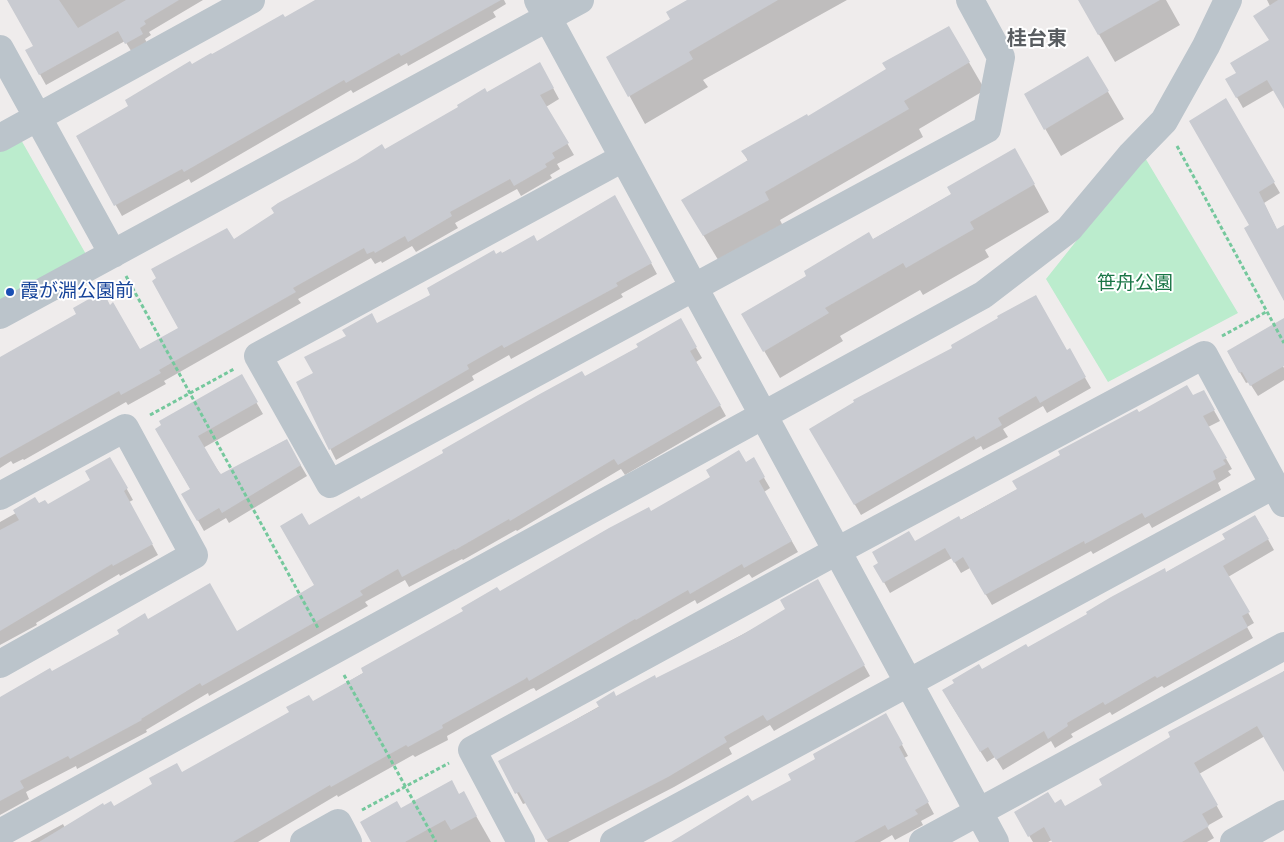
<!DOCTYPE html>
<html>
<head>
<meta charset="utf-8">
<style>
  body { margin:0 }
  canvas { display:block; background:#efecec }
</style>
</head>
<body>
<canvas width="1284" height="842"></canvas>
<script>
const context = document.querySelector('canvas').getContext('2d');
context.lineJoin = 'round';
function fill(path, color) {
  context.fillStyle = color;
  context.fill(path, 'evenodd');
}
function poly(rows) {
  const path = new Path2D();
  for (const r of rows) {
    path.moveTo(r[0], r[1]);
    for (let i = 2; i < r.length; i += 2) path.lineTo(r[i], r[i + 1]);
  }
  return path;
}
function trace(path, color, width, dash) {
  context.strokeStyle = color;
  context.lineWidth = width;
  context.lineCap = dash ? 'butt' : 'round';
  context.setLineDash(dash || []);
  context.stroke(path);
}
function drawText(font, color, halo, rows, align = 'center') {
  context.font = font + ' Jost,"Noto Sans JP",sans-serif';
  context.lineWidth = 4;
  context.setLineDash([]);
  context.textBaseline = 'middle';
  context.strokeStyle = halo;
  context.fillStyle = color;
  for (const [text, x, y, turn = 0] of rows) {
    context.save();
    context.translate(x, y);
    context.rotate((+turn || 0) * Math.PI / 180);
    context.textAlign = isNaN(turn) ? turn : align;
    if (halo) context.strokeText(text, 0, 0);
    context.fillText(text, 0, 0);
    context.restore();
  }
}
const green = poly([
  [20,138,87,256,0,304,0,149],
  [1144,156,1238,313,1108,382,1046,279]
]);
const shadow = poly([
  [8,0,203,0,149,32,151,35,145,39,148,45,133,54,125,41,46,85,27,51,35,46],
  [317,0,504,0,506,4,493,12,496,17,408,66,407,63,353,93,351,90,191,183,189,179,122,216,77,137,130,106,192,66,285,19],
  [689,0,847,0,703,80,708,87,645,124,608,57,671,20],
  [1079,0,1166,0,1180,25,1115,62],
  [1267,0,1284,0,1284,92,1274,90,1243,108,1227,80,1237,74,1270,41,1270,6],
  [949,28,985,90,919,129,923,137,780,220,784,228,720,263,699,228,748,161,743,151,808,117,888,70],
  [1088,58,1124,119,1061,156,1025,94],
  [546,75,559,99,546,107,574,155,557,164,560,169,550,175,552,178,521,196,517,189,455,223,458,228,416,252,412,246,382,263,381,261,375,264,371,258,298,299,301,303,164,381,166,384,128,405,126,402,24,460,23,459,13,464,11,461,0,468,0,358,110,306,140,350,180,328,233,241,385,150,487,94],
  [1225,100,1280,193,1264,203,1277,230,1284,226,1284,300,1251,226],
  [1030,177,1049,212,985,250,989,257,923,295,920,290,840,336,843,341,780,378,759,342,872,240,952,194],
  [621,208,657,274,621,294,623,297,511,359,509,355,472,376,474,380,336,460,297,383,315,374,377,324,432,295,495,255,537,243],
  [1000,319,1066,351,1069,350,1091,388,1047,413,1043,406,1003,429,1008,437,983,450,981,446,861,515,811,430,954,348],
  [680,320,702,358,696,362,726,416,625,475,621,469,517,531,516,530,463,560,462,559,409,587,405,580,365,602,368,606,209,696,208,693,146,730,147,732,77,769,76,766,26,792,29,799,0,815,0,698,51,673,148,620,237,632,316,586,308,527,360,501,639,347],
  [1263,331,1284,368,1284,380,1258,396,1249,382,1246,383,1228,352],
  [241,376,263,414,203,448,221,475,286,440,307,476,229,523,226,518,204,531,183,494,191,490,156,429],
  [1203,391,1220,421,1208,427,1232,469,1228,471,1231,475,1218,483,1221,490,1152,528,1149,523,1093,554,1091,551,992,605,970,568,961,573,952,558,890,593,875,566,1018,489,1138,414,1193,397],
  [110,459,133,500,129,502,158,555,120,576,119,574,36,623,37,625,0,645,0,522,16,513,38,505,47,506,92,480],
  [753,459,770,488,764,492,798,552,752,578,749,574,697,604,695,600,536,691,534,688,531,689,447,736,448,740,415,757,413,755,338,797,337,795,258,842,30,842,63,824,65,828,104,807,113,808,182,773,312,703,499,593],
  [1255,516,1274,550,1228,577,1254,623,1247,627,1253,638,1164,688,1162,686,1112,715,1110,712,1071,734,1073,737,1055,748,1051,741,1003,770,995,757,987,762,949,701,982,671,1027,649,1227,539],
  [823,592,870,676,774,731,770,725,729,748,732,754,674,787,568,842,548,842,526,803,523,804,500,762,616,697,656,680],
  [1284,671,1284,769,1265,736,1199,774,1223,817,1207,826,1214,838,1207,842,1102,842],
  [886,715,908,756,904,758,934,814,921,821,923,825,895,840,892,835,880,842,673,842,793,781],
  [463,793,491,842,372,842,401,810],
  [1015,812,1069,831,1048,842,1033,842]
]);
const building = poly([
  [7,0,59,0,78,28,126,0,179,0,144,21,146,24,140,28,143,34,125,44,118,31,39,75,25,50,33,46],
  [315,0,501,0,401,56,399,53,346,83,344,80,184,172,182,169,114,206,76,136,128,106,125,100,190,61,192,64,211,53,212,54,283,14,285,17],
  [687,0,778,0,689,52,693,59,628,97,606,57,670,19,666,12],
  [1078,0,1160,0,1098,35],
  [1278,0,1284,0,1284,109,1267,80,1236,98,1225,79,1236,73,1230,63,1269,40,1253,16],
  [949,26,970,62,904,101,909,109,765,192,769,200,703,236,681,200,748,160,741,151,807,114,808,116,886,69,882,63],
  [1088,56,1109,91,1044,130,1024,94],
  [540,62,554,88,540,95,569,143,552,153,555,158,545,164,547,167,514,186,510,179,450,212,452,216,408,242,405,236,375,253,374,251,367,254,364,248,293,288,296,292,159,370,161,373,121,395,119,391,0,458,0,357,76,314,73,308,103,291,110,305,113,302,140,349,178,328,152,281,156,278,151,269,227,228,234,239,274,213,271,208,278,203,357,160,382,144,385,149,458,107,457,105,485,88,487,92],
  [1226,98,1275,182,1259,192,1277,229,1284,225,1284,301,1244,228,1249,225,1189,121],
  [1015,148,1035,184,970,222,974,229,906,268,903,263,825,308,829,313,763,352,741,314,806,276,804,271,869,232,873,239,951,194,947,187],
  [615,195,652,263,616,283,618,286,504,348,502,345,467,365,469,369,329,450,296,382,313,373,304,357,346,336,342,330,372,313,377,323,430,295,427,288,494,250,496,254,501,251,502,253,534,235,537,241],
  [1036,295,1067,350,1070,348,1086,377,1040,403,1036,396,998,418,1002,425,976,440,974,436,854,505,809,429,854,402,853,400,952,348,951,345,998,318,997,316],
  [681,318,697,347,690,351,721,405,618,465,614,459,510,521,509,519,455,550,454,549,402,577,398,569,360,591,363,595,202,686,200,683,141,719,142,720,70,759,68,756,20,781,24,788,0,801,0,697,50,668,52,671,119,634,117,630,145,613,148,619,210,583,237,631,314,585,280,526,302,513,309,525,359,496,361,499,443,453,442,450,538,395,582,371,585,376,638,347,636,344],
  [1284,318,1284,366,1250,386,1242,372,1239,373,1227,351],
  [242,374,258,402,198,436,219,472,221,474,287,439,301,465,222,513,219,508,197,521,181,494,190,489,155,429,161,425,159,421],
  [1187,385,1193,395,1204,390,1215,410,1203,416,1227,458,1223,460,1226,464,1213,471,1216,479,1145,518,1142,513,1085,544,1084,541,985,595,963,557,954,563,945,548,883,583,873,566,878,563,872,552,909,531,915,541,959,516,961,520,1017,489,1012,481,1060,455,1058,451,1137,409,1139,412],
  [739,450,746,462,754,457,765,477,759,481,792,541,744,568,742,564,690,594,688,590,636,620,635,619,529,681,527,677,525,679,442,725,443,728,408,747,406,745,331,787,330,785,233,842,39,842,103,803,104,805,111,801,114,806,152,784,149,778,177,763,182,772,289,712,286,707,309,695,313,701,363,673,361,668,463,611,461,608,497,587,500,591,609,528,649,507,651,511,710,477,706,470],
  [110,457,128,488,124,491,153,544,113,566,112,564,0,631,0,530,19,520,13,510,35,497,39,503,45,500,48,504,90,480,85,471],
  [1255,515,1269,539,1223,566,1250,612,1242,616,1248,627,1157,678,1155,676,1105,705,1103,702,1067,723,1068,726,1048,739,1044,731,996,760,988,747,980,752,942,690,954,683,952,680,979,664,982,669,1026,644,1028,647,1087,614,1086,612,1111,597,1165,568,1166,572,1225,539,1222,534],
  [818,579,865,665,767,721,763,715,724,737,727,742,668,777,546,840,519,792,515,794,498,761,599,707,596,702,614,691,616,696,655,675,656,678,740,636,785,609,780,600],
  [1284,671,1284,772,1257,726,1194,763,1218,805,1202,814,1209,826,1182,842,1052,842,1044,827,1028,837,1014,812,1048,792,1055,803,1061,799,1065,806,1102,785,1099,779,1170,737,1168,732],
  [886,713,903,744,899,747,929,802,915,810,918,814,888,830,885,825,854,842,671,842,748,795,752,801,791,780,788,774,815,759,813,754],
  [452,780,459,794,464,791,477,816,451,830,445,820,405,842,371,842,360,822,397,801,401,808]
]);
const path = poly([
  [1177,146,1284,343],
  [126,276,318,628],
  [1222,336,1266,312],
  [150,415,234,369],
  [344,675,436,842],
  [362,810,449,763]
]);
const minor = poly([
  [538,0,995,842],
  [0,49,113,254],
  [0,138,251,0],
  [623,158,258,356,330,484,987,129,1001,57,970,0],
  [0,315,580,0],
  [0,496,125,428,194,555,0,664],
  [0,833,983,295,1069,229,1131,155,1164,121,1206,46,1228,0],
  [304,842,338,823,348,842],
  [521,842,472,750,837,551,1204,355,1284,503],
  [614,842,1274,485],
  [923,842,1284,646],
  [1234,842,1284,814]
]);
const markers = [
  [10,292,5,"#1a4fb4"]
];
const parkNames = [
  ["笹舟公園",1135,284]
];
const transitNames = [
  ["霞が淵公園前",20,292]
];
const neighbourhoodNames = [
  ["桂台東",1037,40]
];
fill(green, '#bbeccd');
fill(shadow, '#0003');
fill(building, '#c9cbd1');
trace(path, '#75c89d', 3, [4, 2.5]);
trace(minor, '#bbc4cb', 28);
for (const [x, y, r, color] of markers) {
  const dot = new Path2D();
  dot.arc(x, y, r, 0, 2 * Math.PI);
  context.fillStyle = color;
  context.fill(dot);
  trace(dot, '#fff', 2);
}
drawText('19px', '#1a7546', '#fff', parkNames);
drawText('19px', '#164399', '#fff', transitNames, 'left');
drawText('bold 20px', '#595d61', '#fff', neighbourhoodNames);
</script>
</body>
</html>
